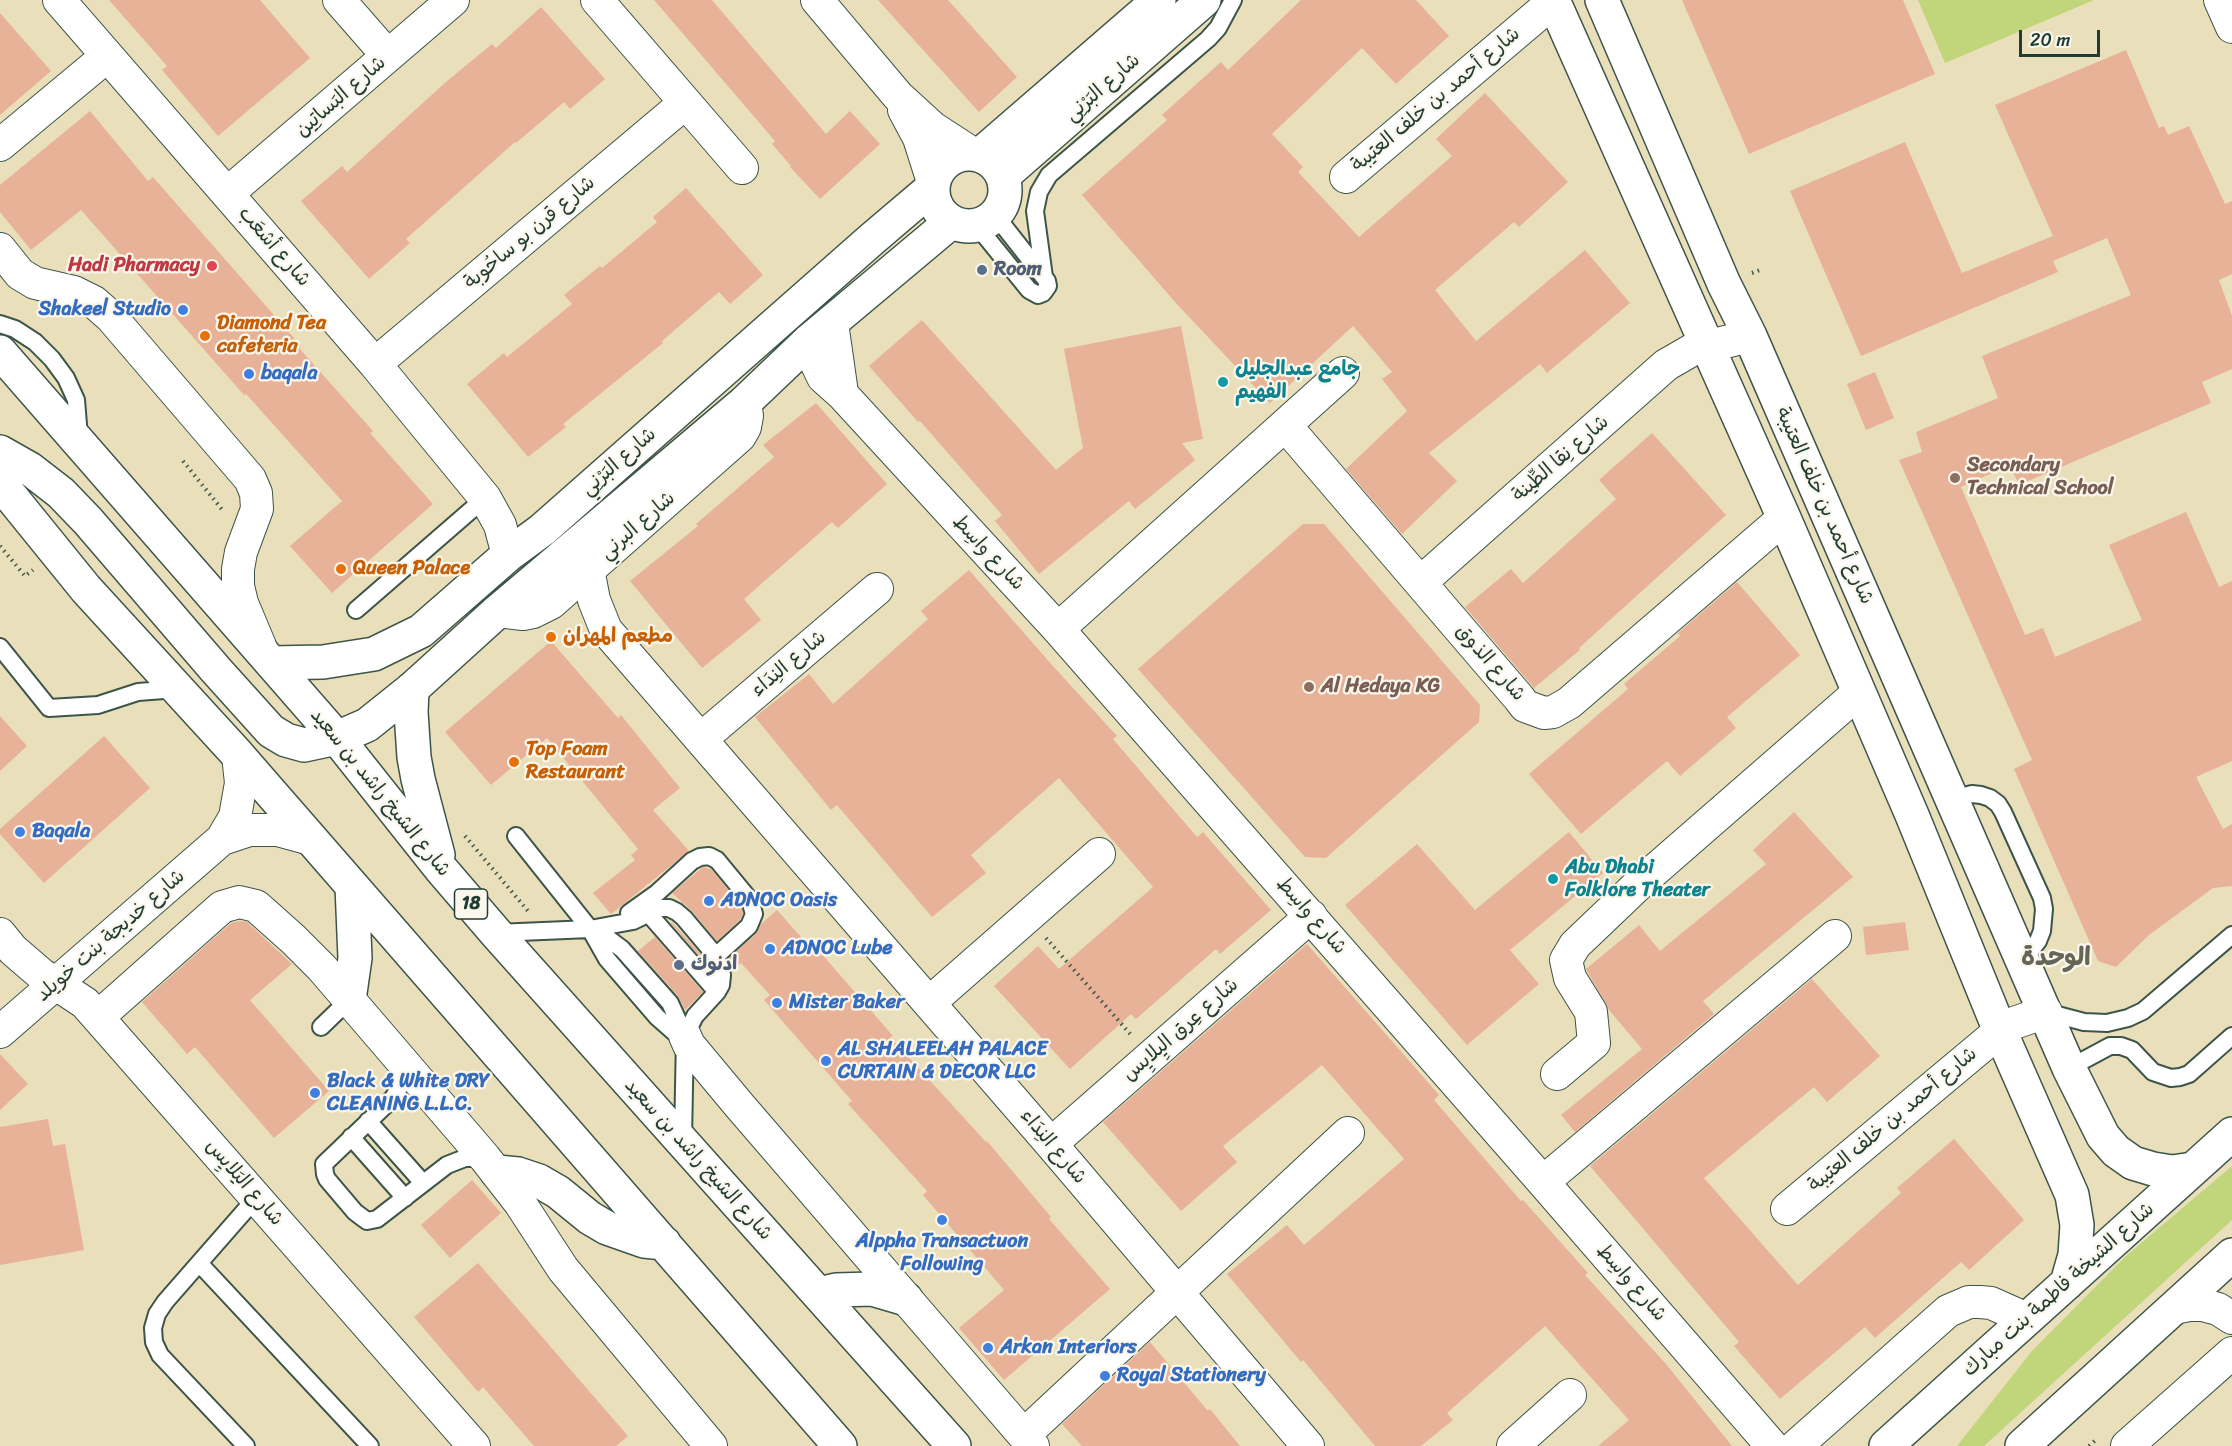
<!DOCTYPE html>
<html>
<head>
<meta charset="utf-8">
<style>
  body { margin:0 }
  #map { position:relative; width:2232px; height:1446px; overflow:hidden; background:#e9dfbb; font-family:Sriracha,sans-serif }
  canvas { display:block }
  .scale { position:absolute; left:2019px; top:30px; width:81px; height:27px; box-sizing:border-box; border:3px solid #1f3d34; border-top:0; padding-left:8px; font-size:18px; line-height:21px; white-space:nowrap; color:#1f3d34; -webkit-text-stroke:4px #fbf7ec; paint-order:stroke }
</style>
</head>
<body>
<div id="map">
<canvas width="2232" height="1446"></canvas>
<div class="scale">20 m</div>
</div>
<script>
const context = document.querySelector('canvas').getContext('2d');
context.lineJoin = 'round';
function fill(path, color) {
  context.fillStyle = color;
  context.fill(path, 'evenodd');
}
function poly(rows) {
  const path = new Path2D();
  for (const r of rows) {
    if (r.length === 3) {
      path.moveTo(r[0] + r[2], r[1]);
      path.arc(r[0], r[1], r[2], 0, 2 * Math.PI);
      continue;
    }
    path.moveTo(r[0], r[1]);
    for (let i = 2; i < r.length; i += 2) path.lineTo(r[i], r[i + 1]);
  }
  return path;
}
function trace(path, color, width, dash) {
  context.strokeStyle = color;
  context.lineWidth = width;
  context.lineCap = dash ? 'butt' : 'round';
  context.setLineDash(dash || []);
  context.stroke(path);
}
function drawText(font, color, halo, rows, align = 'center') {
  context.font = font + ' Sriracha,"Playpen Sans Arabic",sans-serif';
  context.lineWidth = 4.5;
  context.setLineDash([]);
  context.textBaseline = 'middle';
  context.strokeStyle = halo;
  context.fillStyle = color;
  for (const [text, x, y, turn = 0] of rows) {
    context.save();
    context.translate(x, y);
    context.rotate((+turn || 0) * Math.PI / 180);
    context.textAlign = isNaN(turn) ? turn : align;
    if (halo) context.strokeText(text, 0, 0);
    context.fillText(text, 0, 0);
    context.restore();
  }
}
const green = poly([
  [1918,0,2094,0,1945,63],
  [2232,1166,2232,1220,1984,1446,1957,1446,2032,1351,2126,1256]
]);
const building = poly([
  [109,0,260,0,310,58,218,136,162,70,167,66],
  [654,0,712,0,826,134,850,111,880,144,820,199,790,167,791,166,772,144,775,141],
  [878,0,948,0,1017,77,979,112],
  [1301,0,1416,0,1449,36,1396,84,1362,48,1272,134,1303,167,1298,172,1359,237,1452,156,1436,139,1485,93,1568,182,1519,227,1514,222,1435,290,1476,341,1585,250,1630,303,1547,373,1540,364,1429,453,1457,481,1402,534,1346,469,1407,411,1382,379,1392,372,1353,326,1270,403,1175,302,1082,195,1167,120,1162,115,1221,62,1228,70],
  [1682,0,1903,0,1935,74,1749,154],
  [541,7,605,79,570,109,564,102,516,143,515,142,406,239,410,243,369,279,301,201,342,166,347,172,447,81,492,44,496,48],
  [0,13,51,71,0,115],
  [2126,50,2159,128,2164,126,2168,135,2189,126,2225,204,2232,201,2232,274,2219,280,2232,316,2232,369,2202,382,2211,403,2019,485,2010,465,1961,487,2025,635,2043,628,2055,657,2142,620,2109,545,2186,512,2219,587,2232,581,2232,761,2196,777,2223,829,2232,824,2232,886,2213,888,2149,935,2116,967,2098,961,2014,769,2032,760,1899,460,1922,452,1916,432,1998,398,1982,356,2131,295,2107,238,2053,261,2058,272,1861,356,1790,191,1905,142,1962,273,2053,236,1995,105],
  [90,111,148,181,153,177,301,346,299,348,373,431,370,433,433,504,332,593,290,546,342,501,246,394,244,395,81,210,31,250,0,212,0,185],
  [686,188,763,275,730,304,719,292,662,341,663,343,563,424,566,427,528,457,467,384,504,353,507,357,572,304,564,295,600,266,602,268,657,222,653,217],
  [922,320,1056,470,1083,448,1064,349,1181,326,1203,439,1182,443,1195,460,1135,509,1129,501,1039,574,995,521,1002,515,920,421,918,422,869,366],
  [1875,372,1894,418,1866,430,1847,384],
  [816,403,887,484,838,528,832,522,744,599,761,620,702,668,630,581,698,526,696,524,774,457,763,445],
  [1652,433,1726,515,1579,648,1580,650,1534,688,1465,607,1511,569,1523,583,1616,499,1599,480],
  [1303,524,1324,524,1480,705,1479,722,1326,858,1305,857,1138,669],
  [969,570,1052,665,1117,736,1113,739,1197,837,1203,832,1271,910,1220,954,1216,949,1136,1019,1131,1014,1070,1069,994,986,1038,946,1059,969,1153,887,1059,778,971,855,986,873,932,917,837,805,831,810,755,717,809,674,833,704,928,619,921,611],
  [1737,582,1800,655,1727,717,1736,728,1680,776,1667,761,1581,834,1529,774,1628,689,1624,684,1680,636,1678,633],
  [551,641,618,718,621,715,680,788,653,810,689,851,611,914,593,893,635,860,631,855,638,849,547,738,491,785,445,732],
  [0,716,27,746,0,771],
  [104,736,150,788,44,883,0,834,0,829],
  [1794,812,1853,877,1703,1001,1714,1014,1575,1132,1561,1115,1642,1049,1609,1010,1586,969,1639,925,1660,951,1766,864,1753,850],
  [1569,832,1603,873,1510,950,1539,984,1467,1045,1345,905,1417,844,1475,910],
  [703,867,711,869,741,905,743,913,740,920,717,941,692,911,672,893],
  [777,910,817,955,820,952,893,1036,890,1037,986,1142,987,1141,1051,1217,1049,1219,1110,1289,1004,1380,959,1328,1004,1290,923,1195,927,1191,848,1104,852,1101,764,1000,770,995,741,963,732,970,728,959,756,934,761,924],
  [240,921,247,922,292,964,250,1000,329,1091,274,1138,195,1047,187,1054,142,1002,231,923],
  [672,922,707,961,708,966,671,923],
  [1905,922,1909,950,1866,955,1863,927],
  [655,937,703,992,685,1010,678,996,638,951],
  [1307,944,1439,1095,1434,1100,1521,1201,1523,1200,1588,1273,1585,1275,1666,1364,1732,1446,1598,1446,1629,1420,1545,1326,1447,1413,1453,1420,1421,1446,1375,1446,1303,1360,1301,1362,1227,1274,1287,1225,1304,1245,1404,1159,1322,1065,1223,1146,1237,1162,1181,1211,1103,1122],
  [1812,979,1880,1056,1827,1102,1814,1087,1704,1178,1798,1285,1901,1193,1897,1188,1954,1139,2024,1220,1969,1270,1961,1262,1875,1338,1865,1327,1780,1399,1734,1346,1739,1342,1590,1166],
  [0,1054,28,1084,0,1110],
  [48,1119,53,1146,65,1144,84,1250,0,1265,0,1127],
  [472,1180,501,1213,450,1258,421,1225],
  [478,1263,628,1436,616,1446,534,1446,483,1387,478,1392,414,1317],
  [1150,1342,1208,1411,1210,1409,1240,1446,1082,1446,1062,1424]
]);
const path = poly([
  [1752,273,1763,269],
  [183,461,224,512],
  [0,546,25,576,33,570],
  [465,836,528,911],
  [1046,938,1132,1036],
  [2089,1446,2098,1438]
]);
const lane = poly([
  [977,226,1029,290,1038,295,1043,293,1048,286,1047,281,995,215],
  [1044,277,1035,211,1039,192,1049,175,1208,39,1218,28,1233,0],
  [0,324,15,329,35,342,52,359,66,378,76,400,79,437],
  [356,610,485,498],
  [0,647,49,708,98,705,138,692,177,689],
  [1952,799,1972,794,1981,795,1990,798,1998,804,2003,812,2042,898,2044,909,2042,931,2038,941,2023,960],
  [516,836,590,929,607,959,657,1017,674,1032,685,1036,695,1016,717,992,721,985,722,975,716,956,684,918,677,912,669,908,660,908,633,921,590,929],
  [629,913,657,893,692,861,700,857,709,856,717,860,750,900,754,914,749,926,716,956],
  [648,913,717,992],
  [496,933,590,929,602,934,622,949,670,1003,685,1036,683,1139],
  [2046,1012,2084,1022,2107,1023,2128,1018,2143,1011,2232,935],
  [321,1027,349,1000],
  [407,1067,402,1083,393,1098,324,1164,325,1174,327,1179,355,1212,367,1221,377,1219,447,1165,465,1158,485,1158],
  [2069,1068,2110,1046,2121,1046,2132,1050,2153,1072,2171,1078,2180,1077,2189,1074,2232,1036],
  [368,1121,423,1183],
  [351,1137,405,1198],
  [199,1263,370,1446],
  [246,1446,160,1355,154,1342,153,1328,157,1314,165,1302,256,1198]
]);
const street = poly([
  [59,0,375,364,485,498,500,525,508,555],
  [339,0,388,56],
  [597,0,742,168],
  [817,0,898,96,933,128,973,154],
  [2220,0,2232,27],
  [904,110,919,138,933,182],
  [0,145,107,56],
  [1346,177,1554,1],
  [228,193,453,0],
  [0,249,20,274,35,283,74,292,94,302,111,317,250,479,256,493,257,509,241,552,238,569,238,586,242,603,260,646],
  [832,323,842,393],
  [809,341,812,354,823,377,842,394,1058,629,1543,1182,1772,1446],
  [375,364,685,103],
  [1285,425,1519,698,1525,706,1544,713,1553,712,1569,703,1784,518],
  [588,569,594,600,606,630,1051,1144,1308,1446],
  [1421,582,1666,365,1692,350,1750,336],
  [498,611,523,614,533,612,551,603,740,436,745,427,747,416,745,402],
  [1058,629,1343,373],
  [701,739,877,589],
  [222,839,249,830,278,830,311,839],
  [0,934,13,950,41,974,85,1003,474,1446],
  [929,1003,1099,854],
  [98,1017,222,907,239,902,256,906,293,939,322,968,485,1158,520,1203,563,1269,711,1446],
  [0,1032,222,839,235,817,241,783,238,755],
  [685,1036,689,1045,739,1105,1033,1446],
  [1557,1074,1594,1043,1591,1012,1570,978,1566,960,1575,945,1640,883,1858,693],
  [1051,1144,1311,916],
  [1543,1182,1835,936],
  [1787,1209,2000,1031,2014,1023,2046,1012],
  [2174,1308,2189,1305,2203,1305,2218,1309,2232,1318],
  [1024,1435,1348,1133],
  [1513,1446,1570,1395],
  [1796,1446,1948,1311,1969,1302,1980,1302,1991,1303,2027,1319],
  [2127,1446,2232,1353]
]);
const secondary = poly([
  [1553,0,1784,518,1912,815,2000,1031,2072,1195,2077,1225,2075,1255,2067,1283],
  [1602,0,1724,284,1750,336,2069,1068,2103,1136,2116,1151,2133,1163,2153,1169,2172,1172,2193,1169],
  [969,190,36],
  [980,155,1159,0],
  [1003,176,1204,0],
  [272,663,323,662,374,654,421,631,508,555,542,530,872,239,932,188],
  [337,738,367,725,412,689,498,611,745,402,809,341,951,222],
  [1886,1446,2232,1134],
  [2022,1446,2232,1255]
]);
const primary = poly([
  [0,352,337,738,441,869,496,933,954,1446],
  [0,452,30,469,61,493,88,521,216,670,271,731,286,740,304,745,337,738],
  [0,483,86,589,238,755,840,1446],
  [412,689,411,712,414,757,418,779,438,855],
  [349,1000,355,958,352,886],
  [497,1172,518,1174,539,1181,558,1192,590,1218,607,1228,644,1241,664,1243],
  [819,1294,836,1290,872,1289,906,1299]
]);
const markers = [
  [212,266,6,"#e0444e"],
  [982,270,6,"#5c6f8a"],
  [183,310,6,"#3f7fe0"],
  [205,336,6,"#e8710a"],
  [249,374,6,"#3f7fe0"],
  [1223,382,6,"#0f9aa8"],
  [1955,478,6,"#8d6e63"],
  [341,569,6,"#e8710a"],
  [551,637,6,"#e8710a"],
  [1309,687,6,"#8d6e63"],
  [514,762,6,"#e8710a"],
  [20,832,6,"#3f7fe0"],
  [1553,879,6,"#0f9aa8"],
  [709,901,6,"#3f7fe0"],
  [770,949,6,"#3f7fe0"],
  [679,965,6,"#5c6f8a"],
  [777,1003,6,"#3f7fe0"],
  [826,1061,6,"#3f7fe0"],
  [315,1093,6,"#3f7fe0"],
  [942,1220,6,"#3f7fe0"],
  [988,1348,6,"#3f7fe0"],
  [1105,1376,6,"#3f7fe0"]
];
const shields = [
  [471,904,33]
];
const shieldNames = [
  ["18",471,904]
];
const streetNames = [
  ["شارع البَرْنِي",1103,88,-41],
  ["شارع البَساتِين",341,97,-41],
  ["شارع أحمد بن خلف العتيبة",1436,100,-40],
  ["شارع قرن بو ساحُوبة",530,233,-40],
  ["شارع أشعَب",274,247,49],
  ["شارع نِقا الطِّينة",1561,459,-41],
  ["شارع البَرْنِي",619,462,-41],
  ["شارع أحمد بن خلف العتيبة",1824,506,66],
  ["شارع البرني",638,526,-41],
  ["شارع واسِط",988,553,47],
  ["شارع الذوق",1490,663,49],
  ["شارع النِدَاء",789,664,-40],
  ["شارع الشيخ راشد بن سعيد",380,793,51],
  ["شارع واسِط",1311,916,49],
  ["شارع خديجة بنت خويلد",111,936,-41],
  ["شارع عِرق اليِلايِس",1181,1030,-41],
  ["شارع أحمد بن خلف العتيبة",1893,1120,-40],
  ["شارع النِدَاء",1053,1147,50],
  ["شارع الشيخ راشد بن سعيد",698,1160,48],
  ["شارع اليَلايِس",244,1183,49],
  ["شارع واسِط",1631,1283,49],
  ["شارع الشيخة فاطمة بنت مبارك",2059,1290,-42]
];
const healthNames = [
  ["Hadi Pharmacy",200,266]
];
const serviceNames = [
  ["Room",994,270],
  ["ادنوك",691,965]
];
const shopNames = [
  ["Shakeel Studio",171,310,"right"],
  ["baqala",261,374],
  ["Baqala",32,832],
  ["ADNOC Oasis",721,901],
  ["ADNOC Lube",782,949],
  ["Mister Baker",789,1003],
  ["AL SHALEELAH PALACE",838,1050],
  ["CURTAIN & DECOR LLC",838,1073],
  ["Black & White DRY",327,1082],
  ["CLEANING L.L.C.",327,1105],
  ["Alppha Transactuon",942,1242,"center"],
  ["Following",942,1265,"center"],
  ["Arkan Interiors",1000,1348],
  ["Royal Stationery",1117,1376]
];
const foodNames = [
  ["Diamond Tea",217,324],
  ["cafeteria",217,347],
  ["Queen Palace",353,569],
  ["مطعم المهران",563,637],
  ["Top Foam",526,750],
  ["Restaurant",526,773]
];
const cultureNames = [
  ["جامع عبدالجليل",1235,370],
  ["الفهيم",1235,393],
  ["Abu Dhabi",1565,868],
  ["Folklore Theater",1565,891]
];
const educationNames = [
  ["Secondary",1967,466],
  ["Technical School",1967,489],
  ["Al Hedaya KG",1321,687]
];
const districtNames = [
  ["الوحدة",2056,958]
];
fill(green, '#c1d67a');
fill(building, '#e7b298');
trace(lane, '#3d5548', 20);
trace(street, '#3d5548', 34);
trace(secondary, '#3d5548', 36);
trace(primary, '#3d5548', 36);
trace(path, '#3d5548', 4, [1.5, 4.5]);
trace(lane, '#fff', 16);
trace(street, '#fff', 32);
trace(secondary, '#fff', 33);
trace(primary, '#fff', 33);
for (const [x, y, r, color] of markers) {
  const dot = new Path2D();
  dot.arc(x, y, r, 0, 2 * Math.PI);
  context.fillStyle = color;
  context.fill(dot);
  trace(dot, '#fbf7ec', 2);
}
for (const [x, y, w] of shields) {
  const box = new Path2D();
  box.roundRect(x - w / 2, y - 15, w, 30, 4.5);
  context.fillStyle = '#fbf7ec';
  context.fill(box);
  trace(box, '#1f3d34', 1.5);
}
drawText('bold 18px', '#1f3d34', null, shieldNames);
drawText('20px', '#1f3d34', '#fbf7ec', streetNames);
drawText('bold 20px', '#be3a42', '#fbf7ec', healthNames, 'right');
drawText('bold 20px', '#4e5e75', '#fbf7ec', serviceNames, 'left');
drawText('bold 20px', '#366cbe', '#fbf7ec', shopNames, 'left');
drawText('bold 20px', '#c56008', '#fbf7ec', foodNames, 'left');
drawText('bold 20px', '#0d838f', '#fbf7ec', cultureNames, 'left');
drawText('bold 20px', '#785e54', '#fbf7ec', educationNames, 'left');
drawText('bold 26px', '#656657', '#fbf7ec', districtNames);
</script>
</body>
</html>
